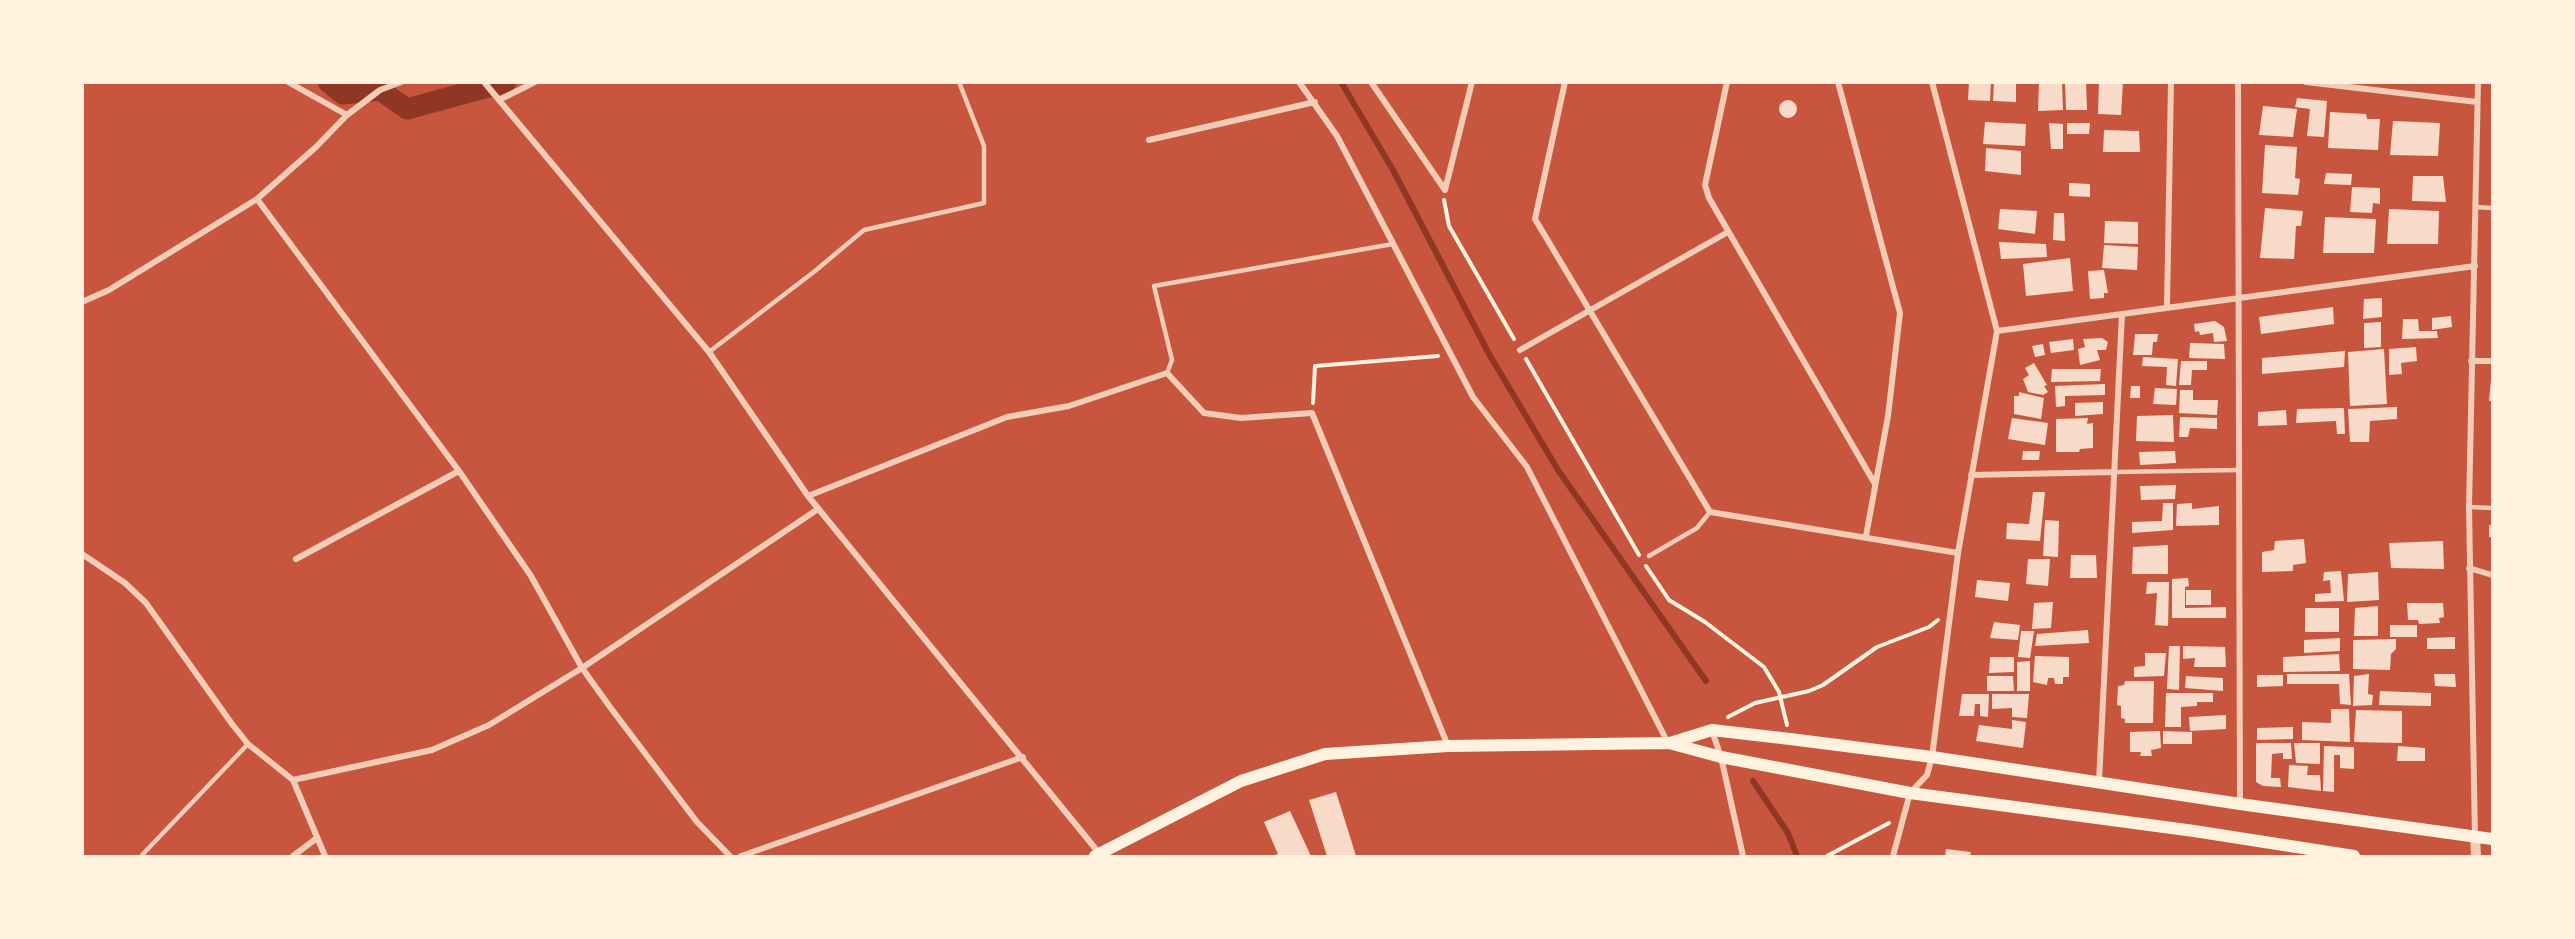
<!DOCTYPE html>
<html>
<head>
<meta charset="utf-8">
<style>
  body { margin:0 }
  #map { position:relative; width:2575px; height:939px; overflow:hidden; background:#c8553d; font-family:"PT Sans",sans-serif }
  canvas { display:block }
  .frame { position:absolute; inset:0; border:84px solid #fff3e0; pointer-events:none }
</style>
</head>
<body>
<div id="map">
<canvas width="2575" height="939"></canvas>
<div class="frame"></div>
</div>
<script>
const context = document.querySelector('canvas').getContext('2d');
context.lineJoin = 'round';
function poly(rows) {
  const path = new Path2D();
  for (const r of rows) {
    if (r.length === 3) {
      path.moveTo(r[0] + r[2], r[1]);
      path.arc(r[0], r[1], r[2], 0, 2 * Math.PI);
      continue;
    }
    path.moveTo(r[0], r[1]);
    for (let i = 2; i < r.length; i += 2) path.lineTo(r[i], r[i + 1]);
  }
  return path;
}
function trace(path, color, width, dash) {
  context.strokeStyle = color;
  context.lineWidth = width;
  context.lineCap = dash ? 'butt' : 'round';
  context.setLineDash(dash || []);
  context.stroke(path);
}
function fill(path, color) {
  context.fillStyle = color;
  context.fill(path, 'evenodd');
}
const stream = poly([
  [1341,82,1393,170,1489,354,1558,470,1706,681],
  [1753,781,1788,833,1797,856]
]);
const canal = poly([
  [328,82,343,94,380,90,407,109,506,82]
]);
const building = poly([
  [1969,82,1991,82,1990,101,1968,100],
  [1994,82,2016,82,2016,102,1993,101],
  [2039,82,2062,82,2063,110,2038,111],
  [2065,82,2086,82,2087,110,2066,110],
  [2099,82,2123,82,2121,115,2098,114],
  [2297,98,2327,101,2324,137,2307,136,2310,109,2295,107],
  [1788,109,9],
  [2263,106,2297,109,2293,137,2259,135],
  [2330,112,2366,114,2367,119,2380,119,2378,150,2328,148],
  [2393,121,2440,123,2438,156,2390,155],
  [1985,122,2026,124,2025,146,1983,144],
  [2049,123,2063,124,2063,149,2051,149],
  [2067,123,2090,123,2089,134,2067,134],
  [2104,130,2139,131,2140,152,2103,152],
  [2265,145,2297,147,2295,178,2300,179,2298,195,2262,193],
  [1986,148,2021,151,2021,175,1985,171],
  [2326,173,2352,174,2351,185,2324,184],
  [2413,176,2443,176,2446,202,2412,201],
  [2069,183,2090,184,2090,197,2069,196],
  [2352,187,2380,188,2380,204,2373,203,2372,213,2350,212],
  [2265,208,2303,211,2301,226,2296,226,2294,259,2260,258],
  [2000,209,2037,211,2035,234,1998,229],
  [2389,209,2439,211,2438,244,2387,244],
  [2054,213,2064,213,2065,241,2053,240],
  [2325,217,2376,219,2374,253,2323,253],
  [2105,221,2138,222,2138,244,2104,243],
  [1999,242,2046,244,2047,257,2001,259],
  [2104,245,2138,247,2137,270,2102,268],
  [2070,258,2073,291,2026,296,2023,264],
  [2104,270,2108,293,2104,293,2104,298,2090,299,2088,271],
  [2382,298,2382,317,2363,319,2364,299],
  [2333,307,2334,324,2261,334,2259,317],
  [2451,316,2452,327,2432,330,2432,318],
  [2403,319,2418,319,2419,331,2437,331,2438,338,2402,339],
  [2215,321,2224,327,2227,341,2214,342,2213,333,2200,335,2199,331,2195,332,2194,324],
  [2381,322,2381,347,2364,348,2364,323],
  [2135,334,2158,334,2157,342,2153,342,2152,355,2133,355],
  [2102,338,2108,342,2106,350,2097,350,2100,360,2080,365,2078,349,2085,347,2083,339],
  [2073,339,2074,350,2051,353,2049,342],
  [2190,343,2224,344,2225,359,2189,358],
  [2043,344,2045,355,2035,357,2032,346],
  [2416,347,2417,361,2401,363,2402,374,2389,375,2389,349],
  [2384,349,2387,404,2350,406,2348,352],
  [2345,351,2344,367,2262,374,2262,358],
  [2143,357,2178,359,2176,386,2166,385,2167,367,2142,366],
  [2181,361,2207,361,2207,370,2192,370,2191,385,2179,385],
  [2034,363,2047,385,2044,386,2048,392,2043,395,2028,392,2023,379,2029,375,2025,368],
  [2052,369,2101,369,2100,381,2051,382],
  [2491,380,2492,380,2492,401,2489,401],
  [2105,384,2105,395,2065,396,2065,406,2056,407,2055,386],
  [2131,386,2140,386,2140,398,2130,398],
  [2155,388,2177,389,2176,405,2153,404],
  [2180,390,2193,390,2193,400,2218,400,2217,415,2179,413],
  [2019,392,2044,398,2041,419,2014,414,2014,396,2019,396],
  [2103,402,2103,414,2075,416,2075,403],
  [2397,407,2397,419,2370,421,2369,442,2350,442,2348,409],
  [2344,408,2345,434,2337,434,2336,421,2296,423,2297,409],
  [2286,410,2287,425,2258,426,2258,412],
  [2173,415,2174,442,2136,441,2137,416],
  [2180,417,2217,418,2217,429,2190,428,2188,437,2179,437],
  [2012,418,2048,423,2045,445,2008,439],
  [2088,418,2087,424,2093,423,2093,448,2080,449,2079,452,2056,452,2056,419],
  [2023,451,2040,451,2039,460,2022,460],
  [2175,451,2176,463,2140,465,2139,452],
  [2176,485,2175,499,2141,500,2140,486],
  [2033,492,2045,492,2040,541,2006,539,2007,523,2029,524],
  [2163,503,2173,503,2173,530,2132,533,2132,522,2162,521],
  [2192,503,2192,509,2219,506,2219,525,2176,526,2177,504],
  [2045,520,2059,521,2058,557,2043,556],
  [2489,525,2492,525,2492,537,2489,537],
  [2304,539,2306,563,2293,565,2293,571,2262,572,2262,552,2274,550,2275,541],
  [2443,541,2444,569,2391,568,2389,543],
  [2168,545,2168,574,2132,574,2133,547],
  [2071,555,2096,555,2097,578,2070,578],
  [2028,559,2050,559,2048,586,2026,584],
  [2341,571,2344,601,2315,602,2315,594,2331,593,2330,580,2323,581,2324,572],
  [2378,572,2379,600,2347,602,2348,574],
  [2188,578,2189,586,2185,587,2185,608,2226,607,2226,618,2172,618,2172,579],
  [1977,580,2010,583,2008,601,1975,597],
  [2147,582,2169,582,2168,626,2155,625,2157,593,2146,594],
  [2186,590,2211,590,2211,605,2186,605],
  [2053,602,2051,628,2032,629,2034,603],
  [2407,603,2443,603,2444,617,2439,618,2440,623,2419,624,2418,620,2408,620],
  [2378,606,2378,636,2354,636,2355,608],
  [2305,608,2339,608,2339,632,2305,632],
  [1994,622,2020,625,2018,640,1990,638],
  [2390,625,2417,625,2417,637,2390,637],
  [2088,630,2089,643,2035,646,2037,634],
  [2021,631,2034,631,2030,658,2018,657],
  [2455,637,2455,649,2427,649,2427,638],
  [2340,638,2340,651,2304,653,2304,640],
  [2396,639,2396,649,2391,654,2390,670,2353,669,2353,640],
  [2169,646,2180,646,2179,690,2167,689],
  [2183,646,2225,647,2226,667,2194,667,2195,658,2183,659],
  [2145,653,2166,653,2164,676,2134,677,2134,667,2145,666],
  [2339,654,2340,671,2283,672,2283,657],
  [2035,656,2069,657,2069,677,2063,677,2063,684,2055,684,2054,678,2048,678,2047,685,2033,682],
  [1990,657,2014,657,2014,672,1989,673],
  [2030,661,2030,691,2017,691,2017,662],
  [2287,674,2349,674,2351,705,2340,704,2339,684,2287,684],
  [2369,674,2368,694,2373,695,2372,705,2353,706,2354,676],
  [2434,674,2455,674,2456,687,2435,686],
  [2257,675,2283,675,2283,686,2257,687],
  [1987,676,2013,676,2014,691,1987,691],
  [2186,676,2223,678,2223,691,2185,688],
  [2125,681,2154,681,2153,723,2125,723,2125,719,2121,718,2121,706,2117,705,2118,686,2124,685],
  [2380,691,2431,693,2431,706,2379,705],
  [2166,693,2213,693,2213,702,2197,702,2197,706,2181,707,2181,727,2165,727],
  [1962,694,1989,694,1988,717,1980,716,1980,704,1975,704,1974,716,1959,716],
  [1992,694,2029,694,2027,718,2012,717,2012,708,1992,709],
  [2331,709,2349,709,2350,742,2302,740,2302,722,2331,723],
  [2356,710,2402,711,2402,743,2354,742],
  [2226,715,2226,729,2190,731,2189,717],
  [2012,720,2026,722,2023,748,1976,741,1979,725,2012,729],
  [2293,727,2293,739,2257,740,2257,728],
  [2160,731,2161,748,2151,750,2152,756,2140,756,2141,752,2130,752,2130,732],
  [2163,731,2192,732,2192,744,2163,744],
  [2256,743,2291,743,2292,759,2283,759,2283,753,2272,754,2271,778,2280,778,2281,787,2263,786,2256,782],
  [2294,743,2320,743,2320,764,2296,763],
  [2324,746,2354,747,2354,769,2340,768,2340,755,2334,755,2334,792,2323,791],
  [2398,746,2425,748,2425,761,2397,761],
  [2289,765,2308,766,2307,775,2320,775,2321,791,2288,787],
  [1336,792,1356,856,1327,856,1309,800],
  [1290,811,1311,856,1271,856,1278,854,1264,822],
  [1946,849,1971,852,1970,856,1945,856]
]);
const path = poly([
  [1444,200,1449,226,1514,339],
  [1526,359,1639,555],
  [1313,403,1315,366,1438,356],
  [1646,566,1669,600,1705,622,1764,667,1779,692,1787,725],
  [1728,717,1755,703,1809,691,1823,685,1877,647,1929,627,1938,620],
  [1827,856,1889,823]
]);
const service = poly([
  [2476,207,2492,208],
  [709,352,815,271,864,230,984,203,984,146,959,82],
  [1167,373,1172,360,1154,286,1393,244],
  [2115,472,2239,470],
  [2469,507,2492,508],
  [1649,556,1697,528,1710,512],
  [142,855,248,744]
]);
const minor = poly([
  [288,82,347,115],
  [484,82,709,352,808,496,1099,853],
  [1299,82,1337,136,1473,397,1527,467,1668,743],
  [1371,82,1445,190],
  [1565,82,1535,219,1710,512,1958,553],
  [1727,82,1705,185,1709,198,1875,484],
  [1838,82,1900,313,1888,416,1866,536],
  [2238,82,2240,803],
  [2306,82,2477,102],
  [499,100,535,82],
  [1149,140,1315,102],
  [1445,190,1472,82],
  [257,199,459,471,531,576,582,668,610,707,697,822,730,856],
  [82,302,109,290,257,199,316,147,347,115,380,90,401,82],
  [2167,307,2171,82],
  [1997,331,2475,266],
  [1520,350,1728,232],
  [2471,361,2492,361],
  [1971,475,2115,472],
  [808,496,1007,417,1069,406,1167,373,1204,413,1241,418,1312,413,1448,746],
  [82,554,125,583,146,603,232,724,248,744,293,780,325,856],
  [296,559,459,471],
  [2469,568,2492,575],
  [1712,731,1721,757,1743,856],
  [293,780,432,750,489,725,582,668,818,509],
  [2099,782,2122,314],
  [2475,837,2469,507,2478,82],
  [293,856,317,838],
  [741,856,1023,757],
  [1893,856,1910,793,1927,775,1932,757,1958,553,1997,331,1932,82]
]);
const tertiary = poly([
  [2475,837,2476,856]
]);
const secondary = poly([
  [1670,743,1712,730,1790,739,1932,757,2240,804,2492,839],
  [1095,856,1241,781,1325,754,1448,746,1669,743,1721,757,1910,793,2194,831,2354,856]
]);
trace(stream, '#8f3625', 6);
trace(canal, '#8f3625', 21);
fill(building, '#f7dbc8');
trace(path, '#fff3e0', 4);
trace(service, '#f1ccb7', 4.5);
trace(minor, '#f1ccb7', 6);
trace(tertiary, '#f1ccb7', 10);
trace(secondary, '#fff3e0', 12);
</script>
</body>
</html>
